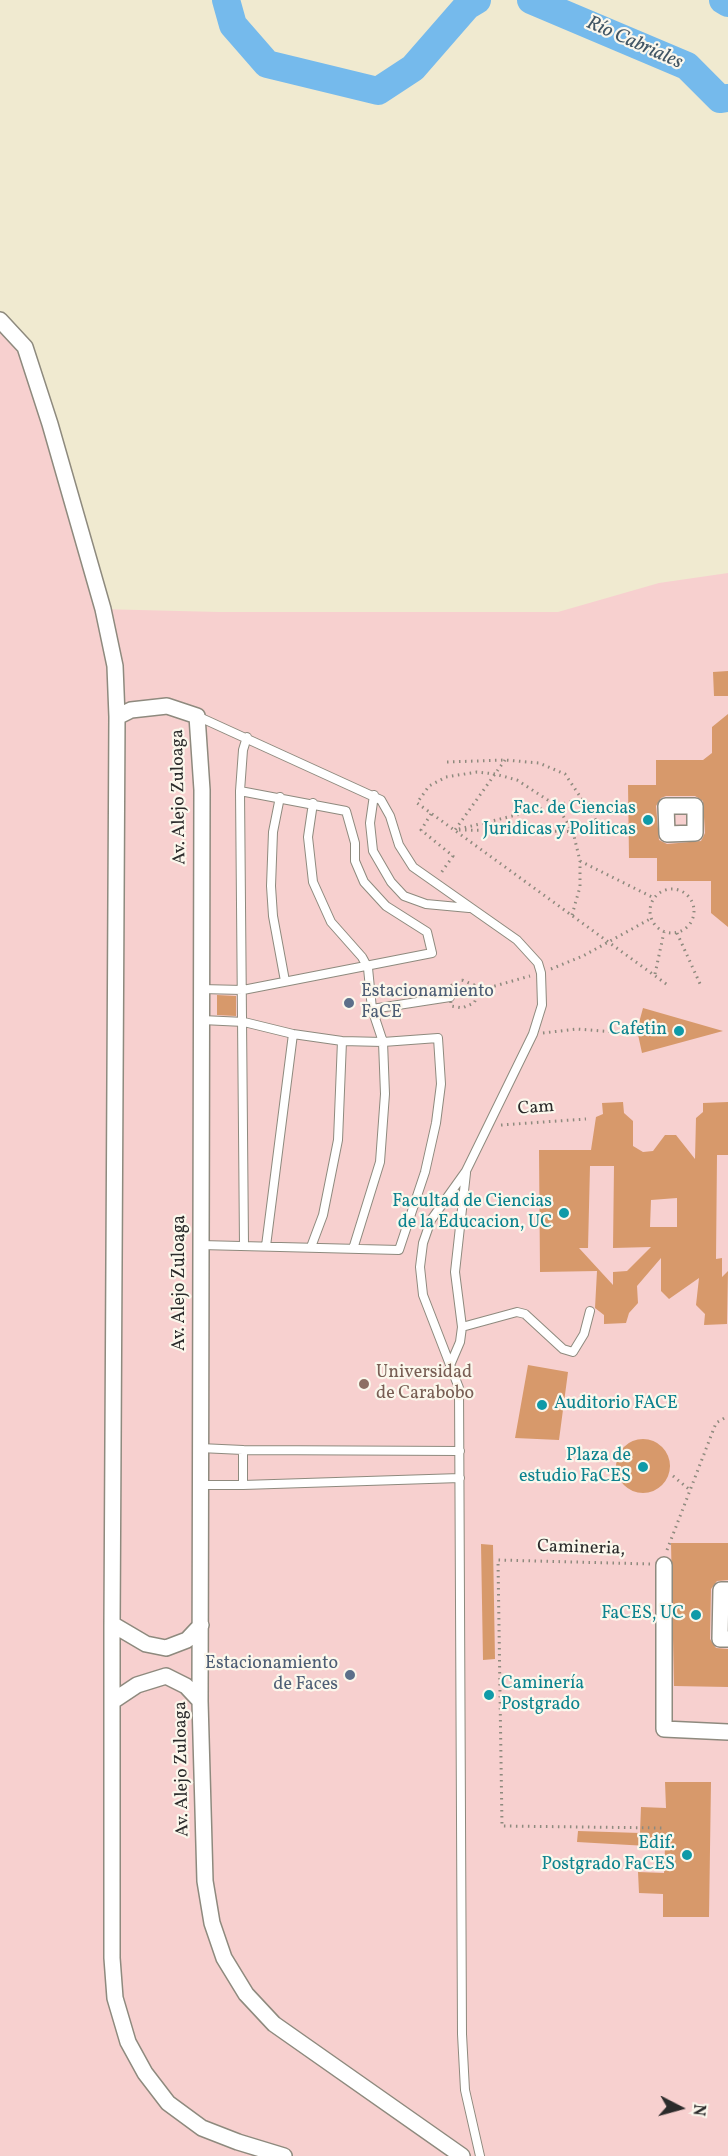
<!DOCTYPE html>
<html>
<head>
<meta charset="utf-8">
<style>
  body { margin:0 }
  #map { position:relative; width:728px; height:2156px; overflow:hidden; background:#f0ead0; font-family:Vollkorn,serif }
  canvas { display:block }
  .north { position:absolute; left:650px; top:2078px; width:60px; height:60px; -webkit-text-stroke:4px #fbf7ec; paint-order:stroke; rotate:96deg; font-size:16px; font-weight:700; line-height:24px; text-align:center; color:#2b2b2b }
  .north::after { content:''; display:block; margin:auto; width:21px; height:27px; background:#2b2b2b; clip-path:polygon(50% 0,100% 100%,50% 72%,0 100%) }
</style>
</head>
<body>
<div id="map">
<canvas width="728" height="2156"></canvas>
<div class="north">N</div>
</div>
<script>
const context = document.querySelector('canvas').getContext('2d');
context.lineJoin = 'round';
function fill(path, color) {
  context.fillStyle = color;
  context.fill(path, 'evenodd');
}
function poly(rows) {
  const path = new Path2D();
  for (const r of rows) {
    if (r.length === 3) {
      path.moveTo(r[0] + r[2], r[1]);
      path.arc(r[0], r[1], r[2], 0, 2 * Math.PI);
      continue;
    }
    path.moveTo(r[0], r[1]);
    for (let i = 2; i < r.length; i += 2) path.lineTo(r[i], r[i + 1]);
  }
  return path;
}
function trace(path, color, width, dash) {
  context.strokeStyle = color;
  context.lineWidth = width;
  context.lineCap = dash ? 'butt' : 'round';
  context.setLineDash(dash || []);
  context.stroke(path);
}
function drawText(font, color, halo, rows, align = 'center') {
  context.font = font + ' Vollkorn,serif';
  context.lineWidth = 4.5;
  context.setLineDash([]);
  context.textBaseline = 'middle';
  context.strokeStyle = halo;
  context.fillStyle = color;
  for (const [text, x, y, turn = 0] of rows) {
    context.save();
    context.translate(x, y);
    context.rotate((+turn || 0) * Math.PI / 180);
    context.textAlign = isNaN(turn) ? turn : align;
    if (halo) context.strokeText(text, 0, 0);
    context.fillText(text, 0, 0);
    context.restore();
  }
}
const built = poly([
  [0,321,21,345,99,609,219,612,558,612,659,583,728,573,728,2156,0,2156]
]);
const river = poly([
  [226,0,233,25,267,64,378,91,413,68,467,6,477,0],
  [531,0,687,66,720,99,728,98],
  [723,0,728,3]
]);
const building = poly([
  [728,671,728,696,714,696,713,672],
  [728,714,728,927,711,913,711,881,657,881,657,858,629,858,628,785,656,785,656,760,703,760,712,753,712,727],
  [666,796,695,796,703,801,705,833,701,841,667,844,659,840,656,806,661,798],
  [217,995,236,996,236,1016,217,1015],
  [643,1008,723,1031,642,1053,637,1030],
  [623,1102,624,1113,633,1121,633,1146,643,1152,653,1151,665,1135,676,1135,695,1159,696,1118,703,1112,703,1103,728,1102,728,1155,717,1155,716,1259,722,1258,722,1277,728,1271,727,1324,704,1325,705,1314,696,1305,699,1278,669,1299,661,1291,661,1258,637,1286,638,1303,629,1313,626,1323,604,1324,604,1315,595,1308,597,1271,540,1272,539,1150,591,1150,596,1117,603,1114,602,1103],
  [590,1166,614,1166,613,1248,651,1247,627,1271,613,1272,613,1285,579,1248,588,1248],
  [677,1198,677,1227,650,1227,651,1200],
  [528,1365,568,1372,559,1440,515,1438],
  [643,1466,27],
  [671,1543,728,1543,728,1580,717,1581,711,1589,710,1639,716,1648,728,1649,728,1687,674,1686],
  [481,1544,493,1545,495,1659,483,1660],
  [665,1782,711,1782,709,1917,663,1917,663,1894,639,1893,638,1872,664,1873,665,1847,577,1842,578,1831,640,1833,641,1807,666,1808]
]);
const path = poly([
  [505,760,455,830,582,799],
  [447,762,505,760,539,763,565,774,604,832],
  [431,814,421,830,453,856,441,873],
  [459,830,604,832],
  [580,861,654,898],
  [672,911,22],
  [572,915,580,887,580,861,573,832,557,806,517,780,495,774,477,772,446,777,429,786,417,803,669,986],
  [677,933,701,986],
  [551,969,583,956,650,919],
  [655,974,664,932],
  [462,980,474,985,478,995,474,1003,462,1008,451,1006,450,986,462,980],
  [477,991,530,976],
  [543,1033,577,1029,628,1033],
  [501,1125,586,1119],
  [673,1476,690,1490],
  [667,1550,716,1423,728,1416],
  [650,1564,498,1560,502,1826,663,1828]
]);
const lane = poly([
  [197,716,381,800,390,816,399,845,413,867,517,940,538,963,541,973,542,1005,533,1034,466,1171,431,1220,423,1243,420,1267,423,1295,459,1388,462,2034,465,2090,480,2156],
  [374,795,370,823,373,851,391,882,404,896,426,904,469,908],
  [280,797,273,832,271,886,273,916,285,981],
  [313,803,308,837,313,882,331,922,362,957,368,968,372,1009,383,1042,385,1094,380,1162,353,1249],
  [201,989,243,990,432,953,427,932,386,906,364,882,355,861,355,843,346,811,240,791],
  [372,1009,450,997],
  [201,1245,399,1250,425,1172,436,1123,441,1084,438,1038,383,1042,342,1041,293,1034,244,1022,202,1020],
  [244,1245,240,791,243,750,247,737],
  [266,1246,293,1034],
  [311,1247,323,1215,338,1140,342,1041],
  [462,1327,517,1312,525,1314,563,1349,573,1352,584,1334,590,1311],
  [451,1363,460,1342,462,1327,455,1272,466,1173],
  [200,1448,243,1450],
  [460,1478,243,1485,243,1450,460,1451],
  [201,1485,243,1485]
]);
const street = poly([
  [0,320,25,347,50,424,103,609,115,666,117,717,112,1624,112,1958,115,1998,128,2042,145,2073,168,2103,202,2128,238,2142,284,2156],
  [117,717,131,710,167,706,197,716,202,790,200,1701,205,1881,212,1923,224,1958,246,1994,274,2024,462,2156],
  [666,806,695,806,695,833,667,834,666,806],
  [664,1565,664,1729,728,1732],
  [728,1590,721,1590,720,1639,728,1639],
  [112,1624,146,1644,166,1648,187,1640,201,1625],
  [113,1701,137,1685,166,1676,186,1686,200,1701]
]);
const markers = [
  [648,820,6,"#0f9aa8"],
  [349,1003,6,"#5c6f8a"],
  [679,1031,6,"#0f9aa8"],
  [564,1213,6,"#0f9aa8"],
  [364,1384,6,"#8d6e63"],
  [542,1405,6,"#0f9aa8"],
  [643,1467,6,"#0f9aa8"],
  [696,1615,6,"#0f9aa8"],
  [350,1675,6,"#5c6f8a"],
  [489,1695,6,"#0f9aa8"],
  [687,1855,6,"#0f9aa8"]
];
const streetNames = [
  ["Av. Alejo Zuloaga",180,797,-91],
  ["Cam",536,1109,-4],
  ["Av. Alejo Zuloaga",181,1283,-90],
  ["Camineria,",581,1549,2],
  ["Av. Alejo Zuloaga",183,1769,-91]
];
const cultureNames = [
  ["Fac. de Ciencias",636,810],
  ["Juridicas y Politicas",636,831],
  ["Cafetin",667,1031],
  ["Facultad de Ciencias",552,1203],
  ["de la Educacion, UC",552,1224],
  ["Auditorio FACE",554,1405,"left"],
  ["Plaza de",631,1457],
  ["estudio FaCES",631,1478],
  ["FaCES, UC",684,1615],
  ["Caminería",501,1685,"left"],
  ["Postgrado",501,1706,"left"],
  ["Edif.",675,1845],
  ["Postgrado FaCES",675,1866]
];
const serviceNames = [
  ["Estacionamiento",361,993],
  ["FaCE",361,1014],
  ["Estacionamiento",338,1665,"right"],
  ["de Faces",338,1686,"right"]
];
const educationNames = [
  ["Universidad",376,1374],
  ["de Carabobo",376,1395]
];
const waterNames = [
  ["Río Cabriales",634,44,24]
];
fill(built, '#f7d0cf');
trace(river, '#75baec', 28);
fill(building, '#d7996b');
trace(lane, '#8e8a7e', 10);
trace(street, '#8e8a7e', 18);
trace(path, '#8e8a7e', 3, [1.5, 4.5]);
trace(lane, '#fff', 8);
trace(street, '#fff', 15);
for (const [x, y, r, color] of markers) {
  const dot = new Path2D();
  dot.arc(x, y, r, 0, 2 * Math.PI);
  context.fillStyle = color;
  context.fill(dot);
  trace(dot, '#fbf7ec', 2);
}
drawText('18px', '#2b2b2b', '#fbf7ec', streetNames);
drawText('18px', '#0d838f', '#fbf7ec', cultureNames, 'right');
drawText('18px', '#4e5e75', '#fbf7ec', serviceNames, 'left');
drawText('18px', '#785e54', '#fbf7ec', educationNames, 'left');
drawText('italic 20px', '#415665', '#fbf7ec', waterNames);
</script>
</body>
</html>
